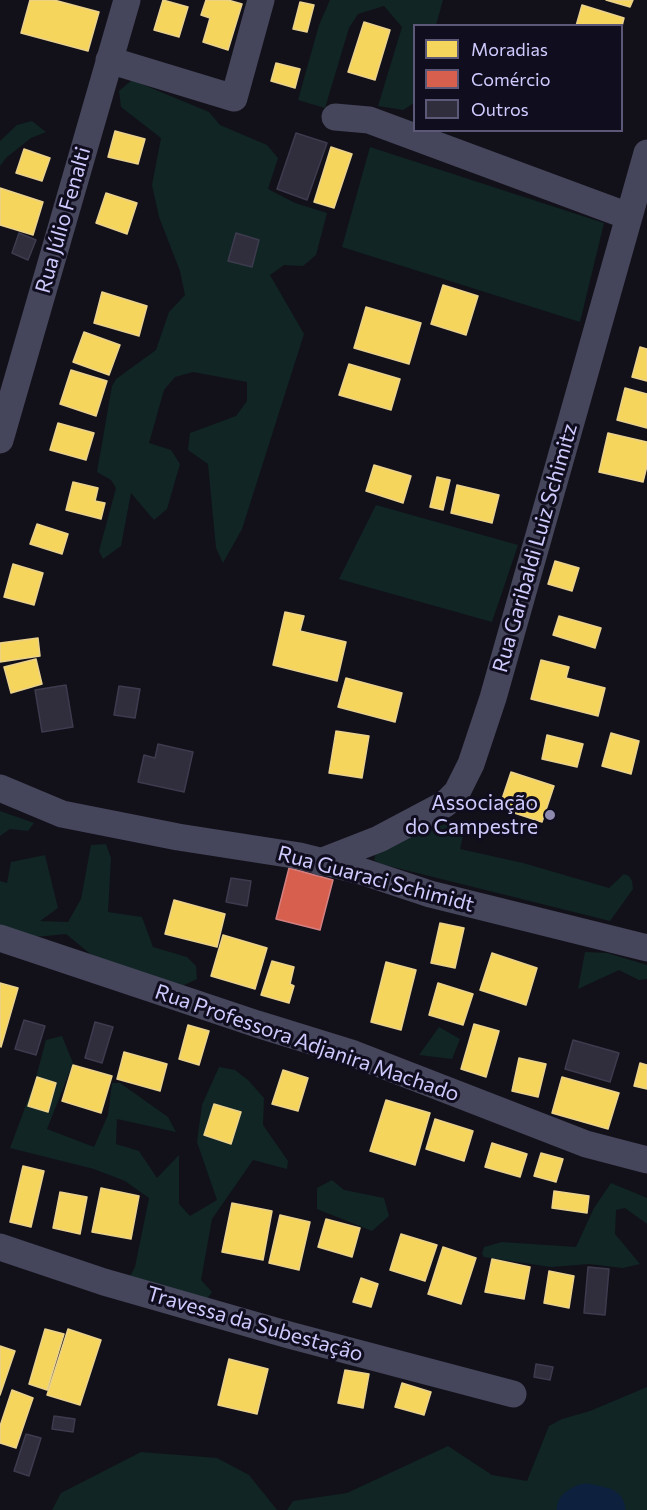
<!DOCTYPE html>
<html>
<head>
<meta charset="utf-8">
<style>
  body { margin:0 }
  #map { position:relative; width:647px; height:1510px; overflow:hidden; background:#12111a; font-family:Commissioner,sans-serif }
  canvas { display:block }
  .legend { position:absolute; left:413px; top:24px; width:210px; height:108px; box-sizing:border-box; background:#0f0d1e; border:2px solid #5c5978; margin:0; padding:8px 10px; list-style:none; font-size:18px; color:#cfcbfe }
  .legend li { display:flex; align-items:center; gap:12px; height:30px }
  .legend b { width:30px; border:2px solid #5c5978 }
</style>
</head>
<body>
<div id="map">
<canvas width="647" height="1510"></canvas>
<ul class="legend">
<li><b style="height:16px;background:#f6d55c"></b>Moradias</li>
<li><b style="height:16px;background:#d6604d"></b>Comércio</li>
<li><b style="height:16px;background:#302e3d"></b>Outros</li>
</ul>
</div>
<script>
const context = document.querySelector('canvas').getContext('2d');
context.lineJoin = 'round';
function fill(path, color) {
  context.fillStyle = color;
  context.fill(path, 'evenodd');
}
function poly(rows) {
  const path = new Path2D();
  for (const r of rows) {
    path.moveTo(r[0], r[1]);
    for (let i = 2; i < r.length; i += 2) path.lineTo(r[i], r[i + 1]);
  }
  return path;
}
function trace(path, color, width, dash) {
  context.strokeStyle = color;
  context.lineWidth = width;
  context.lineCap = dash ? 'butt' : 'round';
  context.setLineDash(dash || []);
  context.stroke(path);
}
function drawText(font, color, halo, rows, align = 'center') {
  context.font = font + ' Commissioner,sans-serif';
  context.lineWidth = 6;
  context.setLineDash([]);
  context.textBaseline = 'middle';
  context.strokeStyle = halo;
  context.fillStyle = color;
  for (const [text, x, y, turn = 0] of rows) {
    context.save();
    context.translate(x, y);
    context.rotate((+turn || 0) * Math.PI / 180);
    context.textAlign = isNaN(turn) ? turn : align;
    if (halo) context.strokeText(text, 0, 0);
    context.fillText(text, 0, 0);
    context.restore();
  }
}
const green = poly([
  [330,0,443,0,436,25,414,26,414,103,403,110,378,106,402,27,384,6,358,14,349,28,325,108,298,100,319,25],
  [132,80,209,112,220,125,267,145,278,158,268,189,295,203,327,213,316,255,303,266,284,265,270,275,304,334,242,529,223,563,216,548,208,464,188,450,190,433,236,416,247,401,247,382,193,372,175,377,164,390,149,443,171,450,180,464,167,509,154,520,131,493,121,546,103,559,99,551,116,488,111,480,97,472,112,386,116,379,156,350,169,312,185,295,180,271,159,217,152,185,161,138,121,107,119,91],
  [32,121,46,132,31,138,6,158,0,166,0,141,17,125],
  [370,147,604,223,580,322,342,247],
  [376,505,518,545,492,622,339,579],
  [0,811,34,823,28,831,10,829,0,836],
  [453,821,461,825,464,832,460,849,523,863,609,888,624,874,629,876,632,881,633,889,610,921,381,864,374,860,376,852,383,848],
  [106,844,111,858,108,912,142,917,153,947,187,957,196,966,197,979,182,986,104,965,66,934,25,938,0,931,0,881,7,883,11,862,45,855,58,908,40,921,68,922,81,899,91,845],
  [585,952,607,953,647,965,647,979,639,980,619,970,578,989],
  [439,1027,460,1039,452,1059,419,1055],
  [62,1036,73,1063,47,1129,94,1147,108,1115,112,1083,120,1083,168,1117,176,1132,117,1119,116,1144,139,1151,157,1178,179,1155,179,1204,190,1216,217,1200,197,1142,202,1105,219,1067,235,1070,248,1080,264,1098,263,1125,288,1161,287,1169,253,1160,212,1219,201,1280,212,1292,205,1302,129,1278,135,1267,149,1198,125,1181,94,1169,10,1148,35,1081,46,1040],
  [332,1180,344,1190,384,1198,389,1216,372,1231,317,1209,317,1188],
  [611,1183,647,1198,647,1224,625,1208,616,1210,615,1234,640,1264,623,1268,589,1264,551,1267,484,1257,482,1254,484,1247,502,1242,576,1247,594,1208],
  [647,1387,647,1510,287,1510,293,1501,347,1493,448,1446,492,1475,527,1481,549,1426,562,1419,590,1411],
  [141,1452,217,1458,249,1475,277,1510,52,1510,61,1493]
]);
const homes = poly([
  [30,0,54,0,99,12,88,51,21,33,30,0],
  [163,0,188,7,179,37,154,30,163,0],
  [206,0,228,0,242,4,228,50,203,42,210,18,201,15,206,0],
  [606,0,633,0,630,7,606,0],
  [300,2,314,5,307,32,293,29,300,2],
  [582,5,624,18,622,26,576,26,582,5],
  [364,22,390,30,375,80,348,72,364,22],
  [276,63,300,69,295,88,271,81,276,63],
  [115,131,145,139,138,164,108,157,115,131],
  [331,147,352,154,334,208,314,202,331,147],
  [24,149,50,158,42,181,16,173,24,149],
  [0,188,43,202,33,235,0,225,0,188],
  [106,193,137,203,127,234,96,223,106,193],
  [443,285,478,296,466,335,431,324,443,285],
  [102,292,147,306,139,336,94,323,102,292],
  [366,307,421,323,409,364,354,348,366,307],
  [84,332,120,345,109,375,73,362,84,332],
  [640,347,647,349,647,381,632,377,640,347],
  [349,364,400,379,391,410,339,395,349,364],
  [71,370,107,381,96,416,60,404,71,370],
  [625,388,647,394,647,428,617,420,625,388],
  [58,423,94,433,86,460,50,450,58,423],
  [608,433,647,442,647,466,643,482,599,472,608,433],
  [374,465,411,476,403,503,366,491,374,465],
  [437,477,450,480,443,510,430,507,437,477],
  [73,482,98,488,95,501,105,503,101,519,66,510,73,482],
  [457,485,499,495,492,523,451,513,457,485],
  [37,524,68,534,62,554,30,544,37,524],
  [555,561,579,568,572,591,548,584,555,561],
  [13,564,43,573,34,605,4,597,13,564],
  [285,612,304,616,300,631,346,642,337,681,273,665,285,612],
  [559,616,601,628,595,648,553,635,559,616],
  [38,638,40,656,0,662,0,643,38,638],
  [36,659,42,684,11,693,4,667,36,659],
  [541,660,569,667,566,678,605,688,598,716,531,699,541,660],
  [346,678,402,693,395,722,338,707,346,678],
  [336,731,369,736,362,778,329,773,336,731],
  [611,733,639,741,631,774,602,766,611,733],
  [547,735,583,744,577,767,542,759,547,735],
  [511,772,554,786,542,822,499,808,511,772],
  [174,900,225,914,217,947,165,934,174,900],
  [440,923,464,928,455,968,431,963,440,923],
  [223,935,267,948,255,989,211,976,223,935],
  [492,953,537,968,526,1005,480,990,492,953],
  [272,961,294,967,290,984,294,986,289,1003,261,995,272,961],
  [386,962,416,970,401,1030,371,1022,386,962],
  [0,983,18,988,1,1047,0,1046,0,983],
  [438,983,473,994,463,1025,429,1015,438,983],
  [474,1024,499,1031,486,1077,461,1069,474,1024],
  [188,1025,209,1031,199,1065,179,1059,188,1025],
  [124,1052,167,1064,160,1091,117,1079,124,1052],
  [519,1058,546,1064,538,1097,512,1091,519,1058],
  [640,1063,647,1065,647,1089,634,1086,640,1063],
  [73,1065,112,1076,101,1113,62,1101,73,1065],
  [283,1070,308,1078,298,1111,272,1104,283,1070],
  [37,1077,56,1083,48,1112,28,1106,37,1077],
  [562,1077,619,1093,608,1129,552,1113,562,1077],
  [386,1100,430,1113,415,1165,370,1151,386,1100],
  [214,1104,241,1112,231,1144,204,1135,214,1104],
  [435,1119,473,1131,464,1161,426,1149,435,1119],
  [492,1143,527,1154,520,1177,485,1167,492,1143],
  [541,1153,563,1159,556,1182,534,1176,541,1153],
  [23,1166,44,1171,31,1227,10,1222,23,1166],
  [101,1188,139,1196,131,1239,92,1232,101,1188],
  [554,1191,589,1196,587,1213,552,1208,554,1191],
  [60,1192,87,1197,80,1234,53,1228,60,1192],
  [232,1203,272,1211,263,1260,222,1252,232,1203],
  [280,1215,310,1222,299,1270,269,1263,280,1215],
  [326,1219,360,1228,352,1257,318,1247,326,1219],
  [401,1234,437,1245,425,1281,390,1270,401,1234],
  [443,1247,476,1258,461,1304,428,1294,443,1247],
  [492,1259,530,1267,524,1299,485,1292,492,1259],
  [549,1271,574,1276,569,1308,544,1303,549,1271],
  [361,1278,378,1284,371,1307,353,1302,361,1278],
  [45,1329,64,1334,47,1390,29,1384,45,1329],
  [68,1329,101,1340,80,1405,47,1395,68,1329],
  [0,1346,15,1351,0,1395,0,1346],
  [229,1359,268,1369,257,1414,218,1405,229,1359],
  [345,1370,369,1374,363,1408,338,1403,345,1370],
  [402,1383,431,1392,424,1415,395,1407,402,1383],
  [12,1390,33,1398,16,1448,0,1443,0,1426,12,1390]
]);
const shops = poly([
  [289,868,333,880,320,930,276,919,289,868]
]);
const river = poly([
  [579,1510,586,1506,603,1510]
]);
const building = poly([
  [296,133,327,143,307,200,277,189,296,133],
  [19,233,36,240,28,260,12,253,19,233],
  [236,233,259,240,252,267,228,261,236,233],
  [66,685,73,727,42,732,35,690,66,685],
  [119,686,140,689,135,718,114,715,119,686],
  [158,744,193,752,184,792,138,782,144,755,155,758,158,744],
  [231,878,251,881,247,906,226,902,231,878],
  [24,1020,45,1026,36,1055,15,1049,24,1020],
  [95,1022,113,1027,102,1063,85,1058,95,1022],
  [573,1040,619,1053,610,1082,565,1069,573,1040],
  [588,1267,609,1269,605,1315,584,1313,588,1267],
  [536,1364,553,1367,550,1380,534,1377,536,1364],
  [54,1416,75,1419,73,1432,52,1429,54,1416],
  [26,1434,41,1438,29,1476,14,1471,26,1434]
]);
const minor = poly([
  [109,60,234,98,261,0],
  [335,117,369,120,628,216],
  [0,440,127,0],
  [0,788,62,814,178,837,300,856,364,872,430,894,647,948],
  [320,862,379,839,445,804,457,792,471,764,493,698,647,153],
  [0,938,257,1024,354,1054,586,1144,647,1160],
  [0,1247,104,1282,289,1335,513,1394]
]);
const markers = [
  [550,815,6,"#8d8aae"]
];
const streetNames = [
  ["Rua Júlio Fenalti",63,220,-74],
  ["Rua Garibaldi Luiz Schimitz",535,548,-74],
  ["Rua Guaraci Schimidt",376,879,15],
  ["Rua Professora Adjanira Machado",307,1043,19],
  ["Travessa da Subestação",255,1324,16]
];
const poiNames = [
  ["Associação",538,803],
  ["do Campestre",538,827]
];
fill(green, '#102524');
fill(homes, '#f6d55c');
trace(homes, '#ead28d', 1.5);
fill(shops, '#d6604d');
trace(shops, '#d48082', 1.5);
trace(river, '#0d213e', 45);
fill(building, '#302e3d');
trace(building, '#3d3b4e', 1.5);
trace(minor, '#45455b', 27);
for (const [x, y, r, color] of markers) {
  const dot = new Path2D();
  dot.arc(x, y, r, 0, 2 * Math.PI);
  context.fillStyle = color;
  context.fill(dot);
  trace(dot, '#0f0d1e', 2);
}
drawText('21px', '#cfcbfe', '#0f0d1e', streetNames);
drawText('21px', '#cfcbfe', '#0f0d1e', poiNames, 'right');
</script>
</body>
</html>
